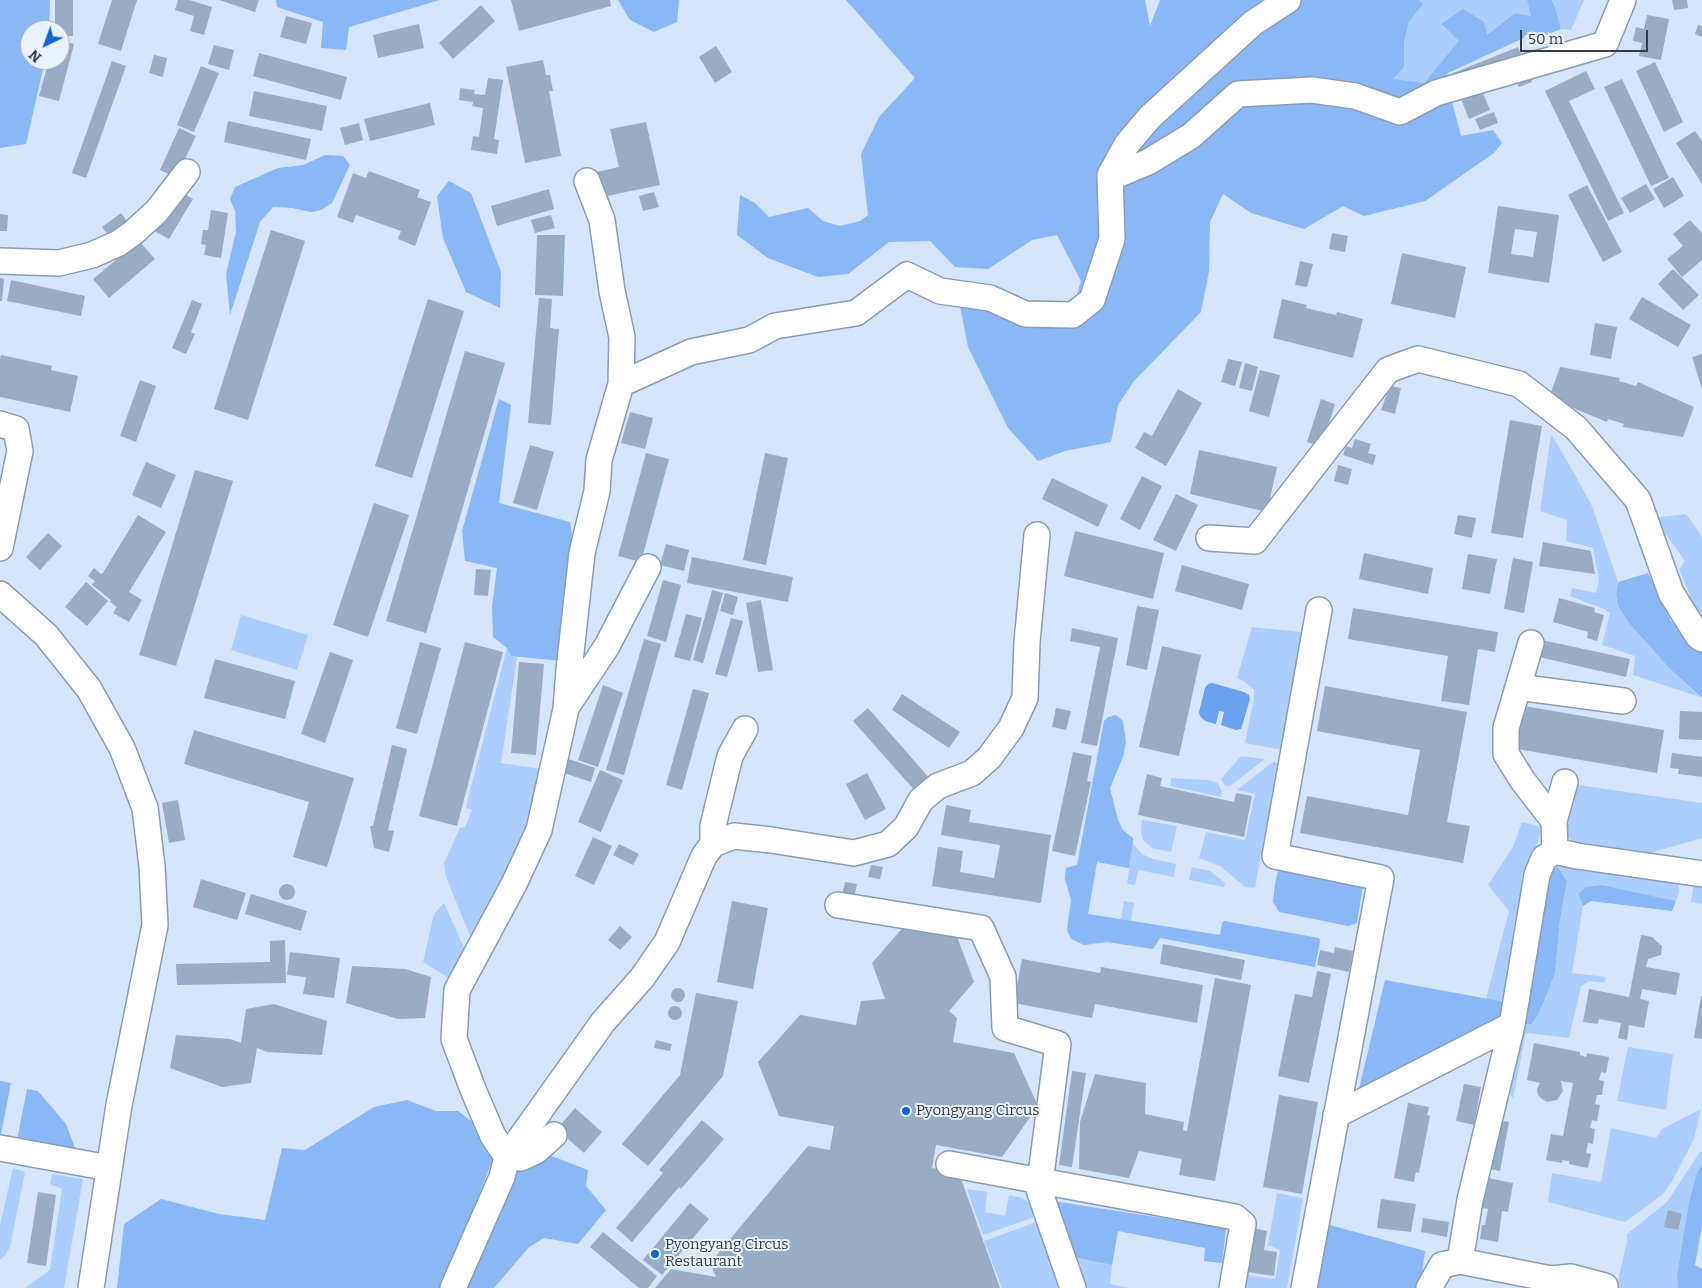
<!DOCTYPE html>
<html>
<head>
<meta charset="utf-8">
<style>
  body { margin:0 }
  #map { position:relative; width:1702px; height:1288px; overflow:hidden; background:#d5e5fb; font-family:Bitter,serif }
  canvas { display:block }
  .north { position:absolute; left:20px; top:20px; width:50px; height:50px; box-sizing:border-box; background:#eaf2fd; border:1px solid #a1a9b4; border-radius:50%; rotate:222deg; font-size:14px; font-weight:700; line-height:20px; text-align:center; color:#343b46 }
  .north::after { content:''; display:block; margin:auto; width:18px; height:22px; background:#0c67d0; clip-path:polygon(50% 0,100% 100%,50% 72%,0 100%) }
  .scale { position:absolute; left:1520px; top:30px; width:128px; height:22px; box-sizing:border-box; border:2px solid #343b46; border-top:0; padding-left:6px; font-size:15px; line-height:18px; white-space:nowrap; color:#343b46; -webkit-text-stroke:4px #eaf2fd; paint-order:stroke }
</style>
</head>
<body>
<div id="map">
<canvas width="1702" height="1288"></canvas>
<div class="north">N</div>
<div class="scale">50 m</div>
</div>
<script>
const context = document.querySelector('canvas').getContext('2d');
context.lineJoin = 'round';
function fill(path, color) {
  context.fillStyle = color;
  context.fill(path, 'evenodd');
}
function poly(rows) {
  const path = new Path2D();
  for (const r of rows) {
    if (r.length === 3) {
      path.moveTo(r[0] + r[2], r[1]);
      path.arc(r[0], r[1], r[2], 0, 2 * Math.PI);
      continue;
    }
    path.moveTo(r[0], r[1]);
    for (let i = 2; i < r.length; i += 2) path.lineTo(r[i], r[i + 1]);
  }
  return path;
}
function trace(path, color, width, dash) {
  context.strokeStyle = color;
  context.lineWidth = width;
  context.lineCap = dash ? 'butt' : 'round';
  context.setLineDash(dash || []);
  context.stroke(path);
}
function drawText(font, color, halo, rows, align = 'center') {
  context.font = font + ' Bitter,serif';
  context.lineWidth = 4;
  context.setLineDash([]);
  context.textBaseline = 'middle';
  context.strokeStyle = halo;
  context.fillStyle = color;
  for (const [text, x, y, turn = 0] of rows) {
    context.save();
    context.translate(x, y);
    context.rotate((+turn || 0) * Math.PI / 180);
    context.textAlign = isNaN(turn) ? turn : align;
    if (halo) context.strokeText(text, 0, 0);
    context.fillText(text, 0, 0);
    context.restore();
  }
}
const green = poly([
  [1419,0,1527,0,1532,17,1515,13,1487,35,1441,25,1460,41,1424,83,1392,80,1404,67,1404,43,1409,22,1423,4],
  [1552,0,1584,0,1571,30,1561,29,1556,10],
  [1551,434,1574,473,1592,506,1618,582,1616,595,1618,606,1629,623,1669,668,1700,697,1633,675,1635,656,1602,645,1610,613,1604,609,1570,596,1572,588,1596,593,1599,579,1593,548,1566,541,1567,520,1540,511],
  [1686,514,1699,532,1702,540,1702,621,1683,601,1690,595,1679,569,1685,561,1654,518],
  [241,615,308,635,297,670,231,650],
  [1252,627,1301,632,1284,748,1282,750,1245,743,1253,703,1254,690,1245,682,1237,678],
  [507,648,511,656,517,657,501,763,540,769,535,812,480,931,470,936,446,877,444,863,460,828,465,827,472,810,466,807],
  [1241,756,1265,759,1230,786,1225,786,1221,779],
  [1273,762,1278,763,1255,888,1245,887,1220,866,1199,858,1206,832,1245,840,1255,794,1237,790],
  [1171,778,1208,780,1218,783,1222,792,1221,797,1170,786],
  [1571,784,1702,803,1702,838,1647,854,1585,846,1572,840,1566,835,1562,817],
  [1142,820,1177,826,1171,852,1152,848,1143,840,1141,831],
  [1522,822,1541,827,1505,1002,1486,999,1509,911,1488,885,1513,847],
  [1133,844,1142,854,1153,859,1176,864,1174,877,1138,870,1135,885,1127,884],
  [1574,862,1678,881,1679,892,1676,901,1602,885,1578,894,1583,906,1572,973,1606,977,1605,983,1589,981,1581,986,1569,1038,1526,1033,1513,1098,1510,1094,1508,1086,1519,1024,1555,973,1560,920,1567,881,1557,866],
  [1192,867,1210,871,1225,883,1224,887,1189,880],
  [1702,880,1702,904,1691,902,1693,888],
  [1124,901,1134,903,1131,921,1121,919],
  [444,903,465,950,464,960,452,980,423,962,434,914],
  [1628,1047,1673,1054,1666,1110,1617,1101],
  [1701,1109,1694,1139,1671,1183,1662,1195,1625,1222,1548,1202,1552,1173,1601,1182,1611,1128,1656,1138,1662,1129],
  [1700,1152,1702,1152,1702,1164,1696,1175,1689,1202,1677,1275,1678,1288,1616,1288,1627,1242,1627,1234,1667,1202],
  [13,1168,25,1172,10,1247,4,1257,0,1260,0,1225],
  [52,1174,83,1179,64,1288,25,1288,50,1270,62,1189,50,1184],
  [967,1189,987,1192,985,1212,1005,1216,1009,1195,1022,1198,1027,1201,1031,1206,1035,1217,983,1235],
  [1277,1193,1303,1198,1287,1288,1244,1288,1246,1275,1275,1279,1280,1250,1268,1245],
  [1036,1222,1059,1288,1002,1288,984,1241],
  [1069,1256,1112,1265,1110,1284,1128,1288,1081,1288]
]);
const forest = poly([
  [0,0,50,0,49,30,30,30,30,60,45,60,26,144,0,148],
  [276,0,440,0,349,27,346,50,321,48,323,22,277,7],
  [618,0,679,0,677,22,654,32,630,20],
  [846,0,1145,0,1150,26,1160,0,1419,0,1423,4,1409,22,1404,43,1404,67,1393,79,1424,83,1459,41,1441,24,1463,9,1484,22,1487,35,1515,13,1531,16,1527,0,1552,0,1556,10,1561,29,1540,37,1526,37,1448,73,1446,79,1461,136,1493,130,1502,143,1494,153,1425,201,1364,216,1343,206,1304,229,1251,213,1223,194,1210,222,1209,271,1201,312,1134,381,1118,405,1111,442,1065,451,1038,461,1008,428,968,347,960,306,987,307,1068,325,1081,281,1057,235,1032,240,988,269,955,267,930,241,889,242,848,274,818,277,768,258,737,235,740,195,755,203,769,217,808,208,823,221,840,226,860,221,868,215,861,154,879,117,915,78],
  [325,155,343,156,350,165,332,203,321,210,311,212,292,208,273,207,260,222,230,315,226,274,236,232,235,211,230,199,235,187,278,168,303,165],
  [449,181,471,193,501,272,500,308,466,292,443,238,437,196],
  [499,399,511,405,499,503,570,522,575,555,561,661,511,656,507,648,493,637,492,607,497,568,465,561,462,531],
  [1648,573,1671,621,1702,652,1702,698,1669,668,1629,623,1618,606,1616,595,1618,582],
  [1116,715,1123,721,1126,742,1123,757,1110,788,1118,820,1123,830,1133,838,1133,844,1129,868,1097,862,1088,914,1220,935,1222,923,1224,921,1319,938,1320,941,1315,967,1160,938,1153,949,1107,942,1084,945,1071,939,1067,930,1071,900,1065,879,1066,868,1077,865,1104,721,1108,717],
  [1285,865,1364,879,1357,923,1348,926,1279,912,1273,902,1275,884,1278,871],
  [1557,866,1567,881,1560,920,1555,973,1538,1015,1531,1024,1519,1024,1544,883],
  [1602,885,1676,901,1672,911,1591,901,1583,906,1578,894,1586,887],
  [1385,980,1505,1002,1502,1015,1358,1093],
  [0,1081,11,1083,1,1134,0,1134],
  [27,1089,38,1091,66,1124,76,1151,17,1140],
  [407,1100,436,1111,458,1111,484,1131,494,1156,463,1236,440,1288,117,1288,124,1224,161,1199,219,1214,265,1220,282,1148,305,1150,374,1107],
  [541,1152,588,1170,586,1186,606,1210,578,1244,544,1238,528,1248,494,1288,461,1288,511,1169],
  [1702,1164,1702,1226,1695,1265,1702,1269,1702,1288,1678,1288,1677,1275,1689,1202,1696,1175],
  [1053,1201,1226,1228,1222,1263,1204,1261,1205,1248,1118,1231,1112,1265,1069,1256],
  [1326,1224,1425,1251,1420,1288,1315,1288]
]);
const water = poly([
  [1212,683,1244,692,1249,695,1250,699,1241,729,1236,730,1221,725,1224,712,1219,711,1216,724,1205,721,1200,716,1199,712,1205,688,1208,684]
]);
const building = poly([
  [55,0,73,0,73,36,60,36,60,30,55,30],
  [112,0,137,0,121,51,98,44],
  [178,0,189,0,212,7,204,35,190,31,194,16,175,10],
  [219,0,259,0,255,12],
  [511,0,610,0,611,6,519,31],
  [1672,0,1687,0,1688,8,1674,10],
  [481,5,495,21,453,59,439,43],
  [1647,15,1669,19,1661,60,1639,56,1642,43,1633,41,1636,27,1644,29],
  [286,16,312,23,306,44,280,37],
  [419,24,424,48,378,58,373,35],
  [1698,25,1702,26,1702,37,1695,34],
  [60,40,74,44,59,101,39,96,49,60,60,60],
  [214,45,234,50,229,70,208,64],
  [716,46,732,72,715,83,699,57],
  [1518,47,1532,82,1519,87,1512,68,1478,81,1490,110,1469,119,1451,74],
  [259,53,347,77,341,100,253,76],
  [154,55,167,58,163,77,149,73],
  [543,60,546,75,550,75,553,91,549,91,561,156,525,163,506,67],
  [112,61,126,66,86,178,72,173],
  [1655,62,1683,122,1664,132,1636,71],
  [201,66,219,73,194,132,177,125],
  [1586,71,1595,89,1569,101,1624,213,1608,221,1545,91],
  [488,78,503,80,494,139,499,140,497,154,471,150,473,136,479,137,483,108,472,106,473,102,459,100,460,88,475,90,474,94,485,95],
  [1622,79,1669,178,1651,186,1604,87],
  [254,91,327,106,322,131,249,116],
  [430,103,435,125,370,141,364,119],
  [1494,112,1498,123,1480,130,1475,119],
  [228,121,311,139,306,160,224,142],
  [646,122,660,185,602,197,597,172,619,167,610,129],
  [359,123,363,140,345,145,340,128],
  [179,128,196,136,176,178,160,170],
  [1695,131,1702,141,1702,184,1676,143],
  [369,171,420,190,417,197,431,202,415,246,398,239,401,231,356,215,353,223,337,217,353,173,366,178],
  [1673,177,1684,196,1664,208,1653,189],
  [1646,184,1655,199,1630,213,1621,198],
  [1587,185,1622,252,1603,262,1568,195],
  [549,189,554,209,497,226,491,206],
  [178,190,193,199,169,239,154,231],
  [654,192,659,207,643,211,639,196],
  [1498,206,1559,215,1549,283,1488,273],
  [1515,229,1537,232,1533,257,1511,254],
  [211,210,228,213,221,258,204,255,206,245,201,244,203,230,208,230],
  [121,213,132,228,113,241,102,227],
  [0,214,8,215,7,231,0,231],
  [551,215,555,228,535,233,531,220],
  [1690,220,1702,233,1702,260,1682,277,1667,259,1683,246,1673,234],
  [271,230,305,241,248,420,214,409],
  [1332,233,1348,236,1345,252,1329,249],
  [537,235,565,235,563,296,535,295],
  [139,241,155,259,109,298,93,279],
  [1402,253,1466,267,1455,318,1391,304],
  [1300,261,1313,264,1307,287,1295,285],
  [1673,269,1699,295,1683,310,1658,284],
  [0,278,4,279,2,301,0,301],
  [11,280,85,296,81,316,7,301],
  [1642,297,1691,325,1678,347,1629,319],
  [539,298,552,299,550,328,559,329,551,425,528,423],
  [428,299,464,311,412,478,375,466],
  [1282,299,1307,305,1306,308,1336,315,1337,312,1363,319,1353,358,1273,338],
  [192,300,202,304,191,332,195,334,186,354,172,348],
  [1595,323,1617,327,1611,359,1590,355],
  [465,351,505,363,426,633,386,621],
  [1702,354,1702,389,1692,357],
  [1,355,52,366,51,370,78,376,70,412,0,397,0,359],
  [1228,359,1242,362,1235,386,1221,382],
  [1245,363,1258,367,1252,391,1239,388],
  [1560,367,1620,378,1619,381,1636,386,1638,382,1694,407,1683,437,1623,427,1624,424,1608,419,1607,422,1549,398],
  [1260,370,1280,375,1269,417,1249,411],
  [140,380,156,386,136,442,120,436],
  [1390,386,1401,388,1395,414,1381,410],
  [1178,389,1202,403,1166,466,1135,448,1144,432,1152,436],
  [1321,399,1335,404,1322,447,1307,442],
  [630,412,653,418,645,449,621,443],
  [1510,420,1542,426,1523,538,1491,533],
  [1355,439,1371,444,1368,453,1376,455,1373,465,1343,455,1346,446,1352,448],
  [530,445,554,452,537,510,513,503],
  [1199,450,1277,467,1267,512,1190,494],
  [646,453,669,459,641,562,618,556],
  [765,453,788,458,766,565,743,560],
  [146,462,176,475,161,508,132,495],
  [1338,465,1352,469,1348,485,1334,481],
  [195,470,233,481,176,666,139,655],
  [1142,476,1162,486,1140,530,1120,519],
  [1052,478,1108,505,1098,527,1042,499],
  [1176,494,1198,505,1176,551,1153,540],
  [374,503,409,515,368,637,333,625],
  [138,515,166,532,129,592,142,600,129,622,113,613,117,607,110,602,111,600,92,585,95,581,88,576,94,568,101,574,103,573],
  [1458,515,1476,518,1472,538,1454,534],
  [1075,531,1164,553,1153,599,1064,576],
  [48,533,62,546,40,570,26,557],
  [1543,542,1591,551,1595,574,1539,566],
  [666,544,689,550,684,571,660,565],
  [1364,553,1433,568,1428,594,1359,579],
  [1468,554,1497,559,1490,594,1462,589],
  [692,557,793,577,788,602,687,583],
  [1513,558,1533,562,1524,613,1504,609],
  [1182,565,1249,584,1242,610,1175,591],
  [476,569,491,570,488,596,474,595],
  [663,580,681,585,666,642,647,636],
  [86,582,108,601,87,626,65,607],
  [712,590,723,593,703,663,693,660],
  [725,593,738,597,733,615,720,611],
  [1559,598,1595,608,1594,612,1604,615,1597,641,1587,638,1588,632,1553,622],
  [761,600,773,670,758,672,746,603],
  [1137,606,1159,610,1147,670,1126,665],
  [1353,608,1498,632,1495,652,1478,649,1469,705,1441,701,1448,656,1348,639],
  [686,614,702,618,690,661,674,657],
  [731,618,743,621,727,677,715,674],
  [1072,628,1118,638,1097,746,1081,743,1100,647,1070,641],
  [644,639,661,644,624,775,606,770],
  [1542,640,1630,659,1626,677,1539,657],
  [420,642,441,648,417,734,396,728],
  [465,642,503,652,457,826,419,816],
  [1162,646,1201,655,1179,756,1139,747],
  [330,652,353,660,325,743,301,734],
  [215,659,295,681,285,719,204,698],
  [519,662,544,664,536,755,511,753],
  [603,685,623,693,598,767,578,760],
  [1325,686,1467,712,1447,822,1470,826,1463,863,1300,833,1307,796,1408,815,1420,750,1317,731],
  [693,689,709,693,682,790,666,785],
  [902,694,960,732,949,748,892,710],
  [1524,706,1664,730,1657,773,1517,749],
  [868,708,931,780,917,793,853,721],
  [1056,708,1071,711,1066,730,1052,727],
  [1680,711,1702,712,1702,740,1679,739],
  [194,730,354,778,327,867,293,857,309,802,184,764],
  [392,745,407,749,388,830,394,831,389,852,374,848,370,826,373,826],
  [1073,752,1092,756,1087,781,1091,782,1075,856,1052,851],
  [1672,753,1702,757,1702,777,1678,774,1679,769,1670,768],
  [566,758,595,768,591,782,561,772],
  [600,770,623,780,601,832,578,822],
  [867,773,886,809,865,820,846,784],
  [1147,774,1162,778,1160,786,1234,802,1236,793,1252,796,1244,837,1138,815],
  [178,800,185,840,169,843,162,803],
  [946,805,971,810,969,822,1051,835,1041,903,932,886,938,847,963,851,960,872,994,878,1000,845,941,835],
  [593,837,612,846,594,885,575,876],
  [619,844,639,854,633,865,613,855],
  [871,865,883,867,880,879,868,877],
  [201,879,246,893,237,920,193,907],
  [845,882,857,884,854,898,842,896],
  [287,892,8],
  [251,894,307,911,301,931,245,914],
  [732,901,768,908,753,989,717,982],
  [906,924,956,934,974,982,949,1011,957,1018,953,1042,1014,1053,1038,1106,1002,1157,936,1145,932,1168,959,1173,1000,1288,655,1288,671,1269,716,1277,710,1263,808,1146,830,1150,834,1126,779,1116,758,1062,800,1015,856,1025,861,1001,885,999,872,963],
  [620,926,632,937,620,950,608,940],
  [1641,935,1652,937,1662,946,1661,955,1648,959,1646,967,1680,973,1676,995,1642,989,1640,999,1649,1001,1644,1028,1629,1025,1627,1040,1618,1038,1621,1023,1599,1019,1598,1024,1583,1022,1589,989,1629,997],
  [285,940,286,983,177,985,176,964,270,962,270,941],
  [1163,944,1245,960,1241,980,1160,964],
  [1335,947,1353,951,1349,972,1317,965,1320,950,1334,953],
  [290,952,340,958,334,998,303,994,306,977,287,975],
  [1022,959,1100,973,1101,967,1203,985,1197,1023,1095,1004,1092,1018,1014,1003],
  [352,966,405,969,431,977,425,1018,398,1019,346,1003],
  [1317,971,1331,974,1309,1083,1278,1076,1295,994,1312,997],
  [1215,978,1251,985,1215,1181,1179,1175,1182,1159,1139,1151,1129,1178,1079,1169,1080,1122,1095,1074,1146,1083,1145,1114,1184,1122,1183,1130,1187,1131],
  [678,995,7],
  [696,993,738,1001,723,1076,648,1166,622,1144,680,1075],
  [1701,996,1702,996,1702,1039,1694,1038],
  [274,1004,327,1021,322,1055,267,1052,257,1048,251,1083,222,1087,170,1068,176,1035,230,1039,241,1043,246,1009],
  [675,1013,7],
  [656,1040,672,1044,670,1051,654,1048],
  [1534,1043,1580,1052,1580,1055,1586,1057,1587,1053,1609,1057,1606,1073,1601,1072,1599,1080,1604,1081,1602,1095,1597,1095,1595,1104,1600,1105,1597,1121,1592,1120,1590,1128,1595,1129,1593,1144,1588,1143,1586,1153,1591,1154,1588,1168,1569,1164,1569,1161,1562,1160,1562,1163,1546,1160,1551,1134,1563,1136,1573,1083,1561,1081,1563,1091,1557,1100,1547,1102,1542,1099,1538,1095,1537,1089,1540,1083,1527,1080],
  [1072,1071,1086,1073,1072,1167,1059,1165],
  [1464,1084,1481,1087,1474,1125,1456,1121],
  [1279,1095,1318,1102,1302,1194,1263,1187],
  [1408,1103,1429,1107,1427,1115,1430,1116,1419,1173,1416,1172,1414,1182,1394,1178],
  [575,1108,602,1132,584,1153,557,1129],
  [702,1120,724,1139,681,1189,679,1187,632,1242,616,1228,663,1173,659,1170],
  [1493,1120,1509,1122,1500,1171,1485,1168],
  [1483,1177,1513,1183,1508,1212,1502,1211,1498,1242,1480,1239,1482,1225,1485,1225,1488,1209,1478,1207],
  [38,1192,56,1195,46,1266,27,1263],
  [1381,1199,1416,1204,1411,1232,1377,1228],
  [690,1203,709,1219,662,1275,643,1260],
  [1668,1210,1682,1214,1678,1230,1664,1227],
  [1423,1218,1449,1222,1447,1237,1421,1232],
  [1253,1228,1267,1231,1264,1250,1277,1252,1274,1276,1247,1272],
  [603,1232,657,1276,648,1288,639,1288,590,1247]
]);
const minor = poly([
  [1110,178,1148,162,1191,136,1238,94,1312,90,1355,96,1400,112,1436,93,1605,44,1623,0],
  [0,261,59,263,92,255,119,243,134,232,157,211,187,172],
  [621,384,691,352,749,340,775,326,856,313,907,275,940,291,990,298,1025,314,1073,315,1092,300,1112,239,1110,175,1127,144,1150,117,1253,23,1288,0],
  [0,424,16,429,20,451,0,548],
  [1209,538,1255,541,1388,370,1418,359,1519,384,1576,428,1638,500,1671,593,1698,636,1702,639],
  [0,594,46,635,89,689,122,748,145,808,152,866,155,925,119,1105,91,1288],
  [1531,643,1506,728,1506,754,1523,781,1554,821],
  [1518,687,1623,701],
  [567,706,607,646,648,567],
  [713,844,734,836,771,840,854,853,888,844,906,827,921,800,938,786,972,773,989,758,1011,728,1025,698,1027,642,1037,535],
  [1555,851,1577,856,1702,874],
  [838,905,981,928,1003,977,1005,1028,1058,1044,1039,1190,1073,1288],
  [1512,1025,1470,1200,1460,1261,1551,1279,1571,1277,1605,1286],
  [1336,1115,1512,1025,1537,875,1544,858,1555,851,1554,821,1565,782],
  [0,1148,109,1168],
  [507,1157,603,1022,642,978,667,942,704,856,713,844,713,826,730,756,745,729],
  [507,1157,521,1158,536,1151,554,1135],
  [949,1164,1235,1217,1243,1224,1232,1288],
  [453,1288,502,1177,507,1157,493,1136,474,1092,454,1039,457,990,514,884,539,830,566,709,569,670,582,553,597,491,599,460,621,384,622,337,612,291,602,220,587,181],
  [1304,1288,1381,878,1275,856,1319,610],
  [1429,1288,1442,1265,1460,1261]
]);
const markers = [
  [906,1111,5,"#0c67d0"],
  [655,1254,5,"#0c67d0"]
];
const poiNames = [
  ["Pyongyang Circus",916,1111],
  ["Pyongyang Circus",665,1245],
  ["Restaurant",665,1262]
];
fill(green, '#acceff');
fill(forest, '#8ab7f5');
fill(water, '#6ba2ef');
fill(building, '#99acc5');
trace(minor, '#8a9cb6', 28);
trace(minor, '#fff', 25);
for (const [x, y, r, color] of markers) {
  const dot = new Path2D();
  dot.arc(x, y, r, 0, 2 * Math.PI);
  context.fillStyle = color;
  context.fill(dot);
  trace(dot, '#eaf2fd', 2);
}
drawText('15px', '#343b46', '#eaf2fd', poiNames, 'left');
</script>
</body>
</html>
